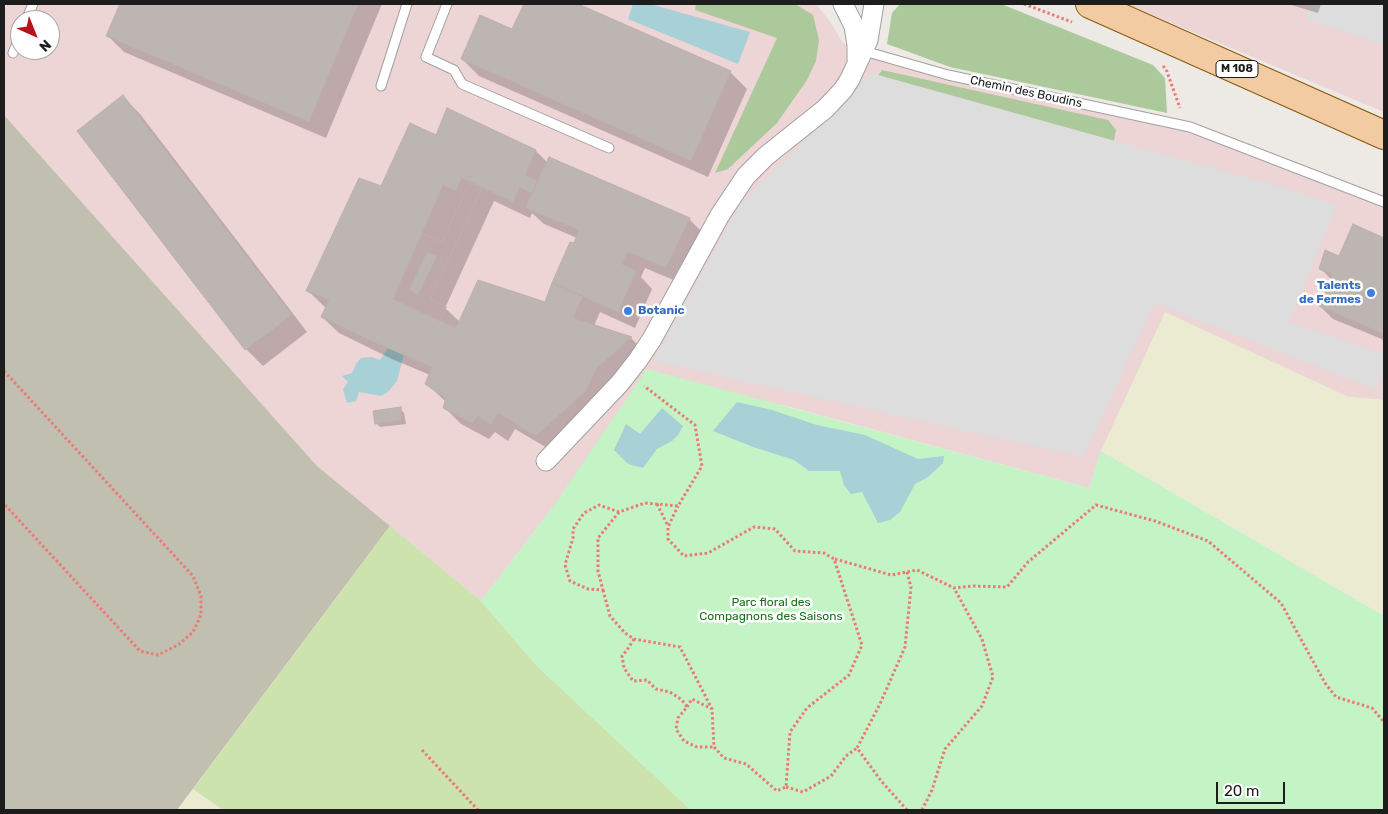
<!DOCTYPE html>
<html>
<head>
<meta charset="utf-8">
<style>
  body { margin:0 }
  #map { position:relative; width:1388px; height:814px; overflow:hidden; background:#ede9e4; font-family:Rubik,sans-serif }
  canvas { display:block }
  .frame { position:absolute; inset:0; border:5px solid #1d1d1d; pointer-events:none }
  .north { position:absolute; left:10px; top:10px; width:50px; height:50px; box-sizing:border-box; background:#fff; border:1px solid #a5a5a5; border-radius:50%; rotate:136deg; font-size:14px; font-weight:700; line-height:20px; text-align:center; color:#1d1d1d }
  .north::after { content:''; display:block; margin:auto; width:18px; height:22px; background:#b9111d; clip-path:polygon(50% 0,100% 100%,50% 72%,0 100%) }
  .scale { position:absolute; left:1216px; top:782px; width:69px; height:22px; box-sizing:border-box; border:2px solid #1d1d1d; border-top:0; padding-left:6px; font-size:15px; line-height:18px; white-space:nowrap; color:#1d1d1d; -webkit-text-stroke:4px #fff; paint-order:stroke }
</style>
</head>
<body>
<div id="map">
<canvas width="1388" height="814"></canvas>
<div class="frame"></div>
<div class="north">N</div>
<div class="scale">20 m</div>
</div>
<script>
const context = document.querySelector('canvas').getContext('2d');
context.lineJoin = 'round';
function fill(path, color) {
  context.fillStyle = color;
  context.fill(path, 'evenodd');
}
function poly(rows) {
  const path = new Path2D();
  for (const r of rows) {
    path.moveTo(r[0], r[1]);
    for (let i = 2; i < r.length; i += 2) path.lineTo(r[i], r[i + 1]);
  }
  return path;
}
function trace(path, color, width, dash) {
  context.strokeStyle = color;
  context.lineWidth = width;
  context.lineCap = dash ? 'butt' : 'round';
  context.setLineDash(dash || []);
  context.stroke(path);
}
function drawText(font, color, halo, rows, align = 'center') {
  context.font = font + ' Rubik,sans-serif';
  context.lineWidth = 5;
  context.setLineDash([]);
  context.textBaseline = 'middle';
  context.strokeStyle = halo;
  context.fillStyle = color;
  for (const [text, x, y, turn = 0] of rows) {
    context.save();
    context.translate(x, y);
    context.rotate((+turn || 0) * Math.PI / 180);
    context.textAlign = isNaN(turn) ? turn : align;
    if (halo) context.strokeText(text, 0, 0);
    context.fillText(text, 0, 0);
    context.restore();
  }
}
const commercial = poly([
  [7,4,816,4,831,23,843,43,864,51,948,75,1190,127,1384,202,1384,400,1349,397,1165,313,1101,451,1089,488,783,405,552,508,481,601,317,466,4,115,4,12],
  [20,20,50,20,50,50,20,50],
  [1126,4,1384,4,1384,112]
]);
const construction = poly([
  [4,115,317,466,390,526,177,810,4,810]
]);
const farmland = poly([
  [1165,312,1348,397,1384,400,1384,616,1101,451],
  [193,789,223,810,177,810]
]);
const grass = poly([
  [390,526,481,601,537,666,691,810,223,810,193,789]
]);
const forest = poly([
  [696,4,795,4,813,15,819,40,816,61,807,80,777,123,728,169,715,173,777,38,695,10],
  [900,4,1001,4,1153,65,1165,78,1167,113,950,67,887,44,892,13],
  [882,70,1108,120,1116,130,1112,151,865,94]
]);
const park = poly([
  [647,369,1089,488,1101,451,1384,616,1384,810,691,810,537,666,481,601,552,508]
]);
const parking = poly([
  [1311,4,1384,4,1384,37,1382,44,1306,19],
  [871,73,1288,189,1337,205,1289,322,1384,354,1384,372,1375,389,1155,303,1083,457,653,361,741,203,798,147]
]);
const water = poly([
  [633,4,650,4,750,32,738,64,628,19],
  [388,348,404,354,397,381,388,392,381,396,359,392,356,401,347,403,343,389,348,382,342,376,352,373,356,364,361,358,372,357,380,360],
  [737,402,772,410,817,425,865,435,918,459,944,456,943,463,928,477,915,484,900,512,890,520,878,523,862,492,851,494,844,485,840,471,809,471,794,460,753,447,713,431],
  [662,408,683,426,678,435,672,441,657,449,643,468,628,464,614,450,626,424,640,434]
]);
const shadow = poly([
  [121,4,382,4,326,138,124,52,108,36],
  [525,4,575,4,730,72,747,89,708,177,479,76,462,59,513,31],
  [1288,4,1321,4,1318,13],
  [123,97,140,114,307,332,263,366,246,349,79,131],
  [448,109,536,151,548,163,689,219,706,236,683,284,645,268,641,277,652,289,635,328,600,312,594,326,631,338,648,355,554,452,515,429,508,441,495,432,489,439,461,424,444,407,446,402,427,384,430,375,392,359,339,333,322,317,326,308,308,291,382,188,437,136],
  [494,201,530,218,532,213,544,224,577,238,545,304,460,322,445,308],
  [1353,226,1384,239,1384,340,1333,319,1320,306,1332,280,1320,268,1340,258],
  [400,409,404,413,406,424,380,427,376,423]
]);
const building = poly([
  [120,4,358,4,309,122,106,36,120,4],
  [524,4,578,4,731,71,691,161,461,59,480,15,512,29,524,4],
  [123,95,292,315,245,350,77,131,123,95],
  [447,108,536,150,525,175,538,181,532,194,520,187,513,202,462,178,456,191,443,185,393,299,456,328,478,280,545,302,552,283,583,296,573,318,632,337,596,369,586,391,536,436,498,413,491,425,478,416,472,423,443,408,446,398,425,384,432,367,374,342,321,317,329,300,306,291,359,178,381,186,410,123,436,135,447,108],
  [549,157,690,218,666,268,628,252,622,264,636,271,618,312,552,283,570,242,574,243,579,230,525,208,549,157],
  [469,183,482,188,430,299,446,307,440,321,393,299,422,233,442,243,469,183],
  [427,252,437,256,418,295,409,290,427,252],
  [469,183,482,188,430,299,446,307,440,321,393,299,422,233,442,243,469,183],
  [1353,224,1384,238,1384,334,1319,306,1333,275,1319,269,1325,250,1339,256,1353,224],
  [401,407,402,420,375,424,373,411,401,407]
]);
const path = poly([
  [1024,4,1072,22],
  [1163,66,1166,69,1180,108],
  [4,371,193,576,201,596,201,615,193,632,178,645,158,655,140,651,4,504],
  [657,504,668,526],
  [619,512,598,538,598,571,603,590,588,589,570,581,565,565,573,538,573,529,584,513,599,505,619,512,645,503,678,506,702,466,695,425,644,386],
  [835,559,891,575,917,570,954,588,972,586,1007,587,1028,562,1096,505,1155,521,1208,541,1281,603,1325,683,1336,697,1372,708,1384,722],
  [907,572,911,587,905,647,880,704,857,748,882,782,907,810],
  [603,590,610,616,625,633,634,639,680,647,712,709,714,747,724,758,746,764,777,791,786,787,790,732,807,708,849,675,862,645,834,559,824,553,795,551,775,529,754,527,708,553,684,556,668,539,668,527,678,506],
  [634,639,627,650,622,656,624,668,633,681,647,680,656,689,670,692,682,700,687,707,678,718,676,729,684,741,697,747,714,747],
  [687,707,692,699,712,709],
  [422,750,478,810],
  [786,787,803,792,831,776,846,756,857,748],
  [922,810,932,790,945,749,982,706,993,677,982,639,954,588]
]);
const service = poly([
  [447,4,426,57,454,70,462,84,609,148],
  [26,20,33,4],
  [864,51,948,75,1190,127,1384,202],
  [13,53,20,36],
  [381,86,407,4]
]);
const minor = poly([
  [843,4,854,26,857,45,857,59],
  [546,461,620,383,638,360,652,339,720,215,746,176,766,156,825,109,843,90,850,79,868,40,874,4]
]);
const primary = poly([
  [1090,4,1384,135]
]);
const markers = [
  [1371,293,5,"#3f7fe0"],
  [628,311,5,"#3f7fe0"]
];
const shields = [
  [1237,69,42]
];
const shieldNames = [
  ["M 108",1237,69]
];
const streetNames = [
  ["Chemin des Boudins",1026,92,12]
];
const shopNames = [
  ["Talents",1361,286],
  ["de Fermes",1361,300],
  ["Botanic",638,311,"left"]
];
const parkNames = [
  ["Parc floral des",771,603],
  ["Compagnons des Saisons",771,617]
];
fill(commercial, '#edd4d5');
fill(construction, '#c1c0b0');
fill(farmland, '#eaebd0');
fill(grass, '#cce3ae');
fill(forest, '#acc99c');
fill(park, '#c4f4c5');
fill(parking, '#ddd');
fill(water, '#a8d0d7');
fill(shadow, '#0003');
fill(building, '#bdb5b1');
trace(building, '#beb0a7', 1);
trace(service, '#a1a1a1', 11);
trace(minor, '#a1a1a1', 21);
trace(primary, '#89580d', 30);
trace(path, '#ed7975', 3, [2.5, 2.5]);
trace(service, '#fff', 9);
trace(minor, '#fff', 19);
trace(primary, '#f3cba3', 28);
for (const [x, y, r, color] of markers) {
  const dot = new Path2D();
  dot.arc(x, y, r, 0, 2 * Math.PI);
  context.fillStyle = color;
  context.fill(dot);
  trace(dot, '#fff', 2);
}
for (const [x, y, w] of shields) {
  const box = new Path2D();
  box.roundRect(x - w / 2, y - 8.5, w, 17, 4);
  context.fillStyle = '#fff';
  context.fill(box);
  trace(box, '#1d1d1d', 1);
}
drawText('bold 11px', '#1d1d1d', null, shieldNames);
drawText('12px', '#1d1d1d', '#fff', streetNames);
drawText('bold 12px', '#366cbe', '#fff', shopNames, 'right');
drawText('12px', '#157116', '#fff', parkNames);
</script>
</body>
</html>
